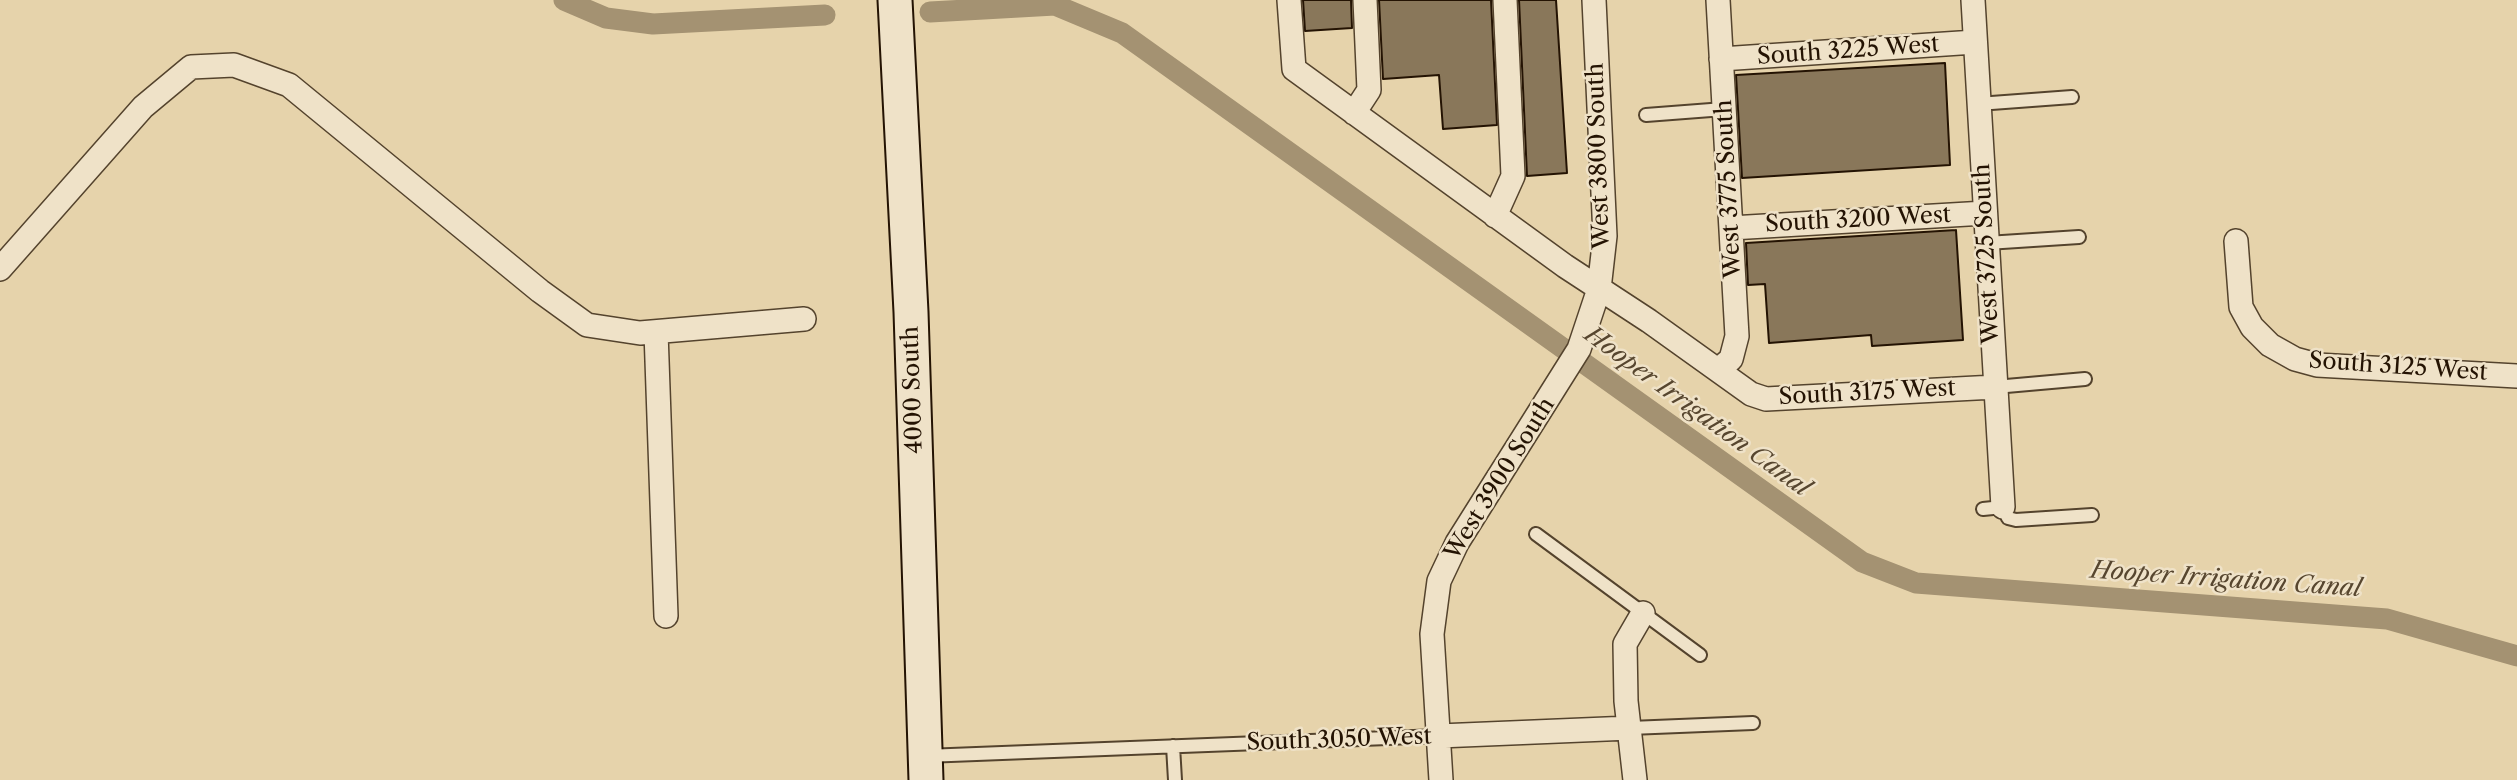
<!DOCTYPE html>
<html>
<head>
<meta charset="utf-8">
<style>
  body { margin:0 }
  canvas { display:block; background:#e6d3ab }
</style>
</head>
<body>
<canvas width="2517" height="780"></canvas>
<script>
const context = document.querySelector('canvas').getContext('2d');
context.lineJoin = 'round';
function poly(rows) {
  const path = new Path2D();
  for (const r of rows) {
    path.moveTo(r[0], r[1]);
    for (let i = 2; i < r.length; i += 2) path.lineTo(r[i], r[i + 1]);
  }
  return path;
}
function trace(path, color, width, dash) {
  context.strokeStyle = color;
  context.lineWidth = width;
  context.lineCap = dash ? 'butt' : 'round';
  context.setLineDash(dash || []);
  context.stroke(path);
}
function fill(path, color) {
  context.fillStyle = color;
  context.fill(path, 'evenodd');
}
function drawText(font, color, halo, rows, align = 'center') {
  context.font = font + ' "Libre Caslon Text",serif';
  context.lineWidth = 5;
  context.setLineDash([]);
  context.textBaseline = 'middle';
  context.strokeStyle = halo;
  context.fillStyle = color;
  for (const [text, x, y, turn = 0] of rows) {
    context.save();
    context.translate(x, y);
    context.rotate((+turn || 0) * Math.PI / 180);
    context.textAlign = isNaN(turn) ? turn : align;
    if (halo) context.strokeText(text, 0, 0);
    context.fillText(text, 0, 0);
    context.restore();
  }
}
const canal = poly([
  [564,0,606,18,653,24,825,15],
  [930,12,1055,5,1122,33,1862,562,1916,583,2387,619,2517,656]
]);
const building = poly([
  [1303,0,1351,0,1352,28,1305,31,1303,0],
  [1379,0,1491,0,1497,125,1443,129,1439,75,1383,79,1379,0],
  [1519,0,1556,0,1567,173,1527,176,1519,0],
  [1945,63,1950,165,1742,178,1736,75,1945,63],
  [1956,230,1963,340,1872,346,1871,335,1769,343,1765,284,1748,285,1746,243,1956,230]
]);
const lane = poly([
  [1978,104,2072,97],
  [1646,115,1724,109],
  [1987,243,2079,237],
  [1995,387,2085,379],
  [1983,509,2003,507,2008,518,2016,520,2092,515],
  [1536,534,1700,655],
  [1630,728,1753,723],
  [1173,746,1175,780],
  [925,756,1439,736]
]);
const street = poly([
  [1289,0,1294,69,1565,266,1649,321,1751,394,1766,399,1995,387],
  [1718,0,1737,336,1731,359,1718,370],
  [1973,0,2003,507],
  [1721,59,1975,42],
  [1354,113,1369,90,1365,0],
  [1495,216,1513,176,1505,0],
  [1731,228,1985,213],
  [2236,241,2241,307,2252,327,2270,345,2295,359,2317,365,2517,376],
  [0,269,143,107,191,67,234,65,289,85,540,291,587,325,640,333,804,319],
  [656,332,666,616],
  [1439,736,1630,728],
  [1441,780,1432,634,1439,581,1457,543,1579,349,1599,289,1605,236,1594,0],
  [1635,780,1626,701,1625,644,1643,613]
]);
const secondary = poly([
  [895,0,911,312,926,780]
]);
const streetNames = [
  ["South 3225 West",1848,51,-4],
  ["West 3800 South",1599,156,-92],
  ["West 3775 South",1729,189,-93],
  ["South 3200 West",1858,220,-3],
  ["West 3725 South",1987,254,-93],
  ["South 3125 West",2398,367,4],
  ["4000 South",913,390,-92],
  ["South 3175 West",1867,393,-3],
  ["West 3900 South",1500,479,-58],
  ["South 3050 West",1339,740,-2]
];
const waterNames = [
  ["Hooper Irrigation Canal",1697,412,36],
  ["Hooper Irrigation Canal",2226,580,4]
];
trace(canal, '#a49272', 21);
fill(building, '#89775a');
trace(building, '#241303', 2);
trace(lane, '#54432d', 16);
trace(street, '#54432d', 26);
trace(secondary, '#241303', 37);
trace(lane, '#efe2c8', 12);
trace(street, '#efe2c8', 23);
trace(secondary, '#efe2c8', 33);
drawText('23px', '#241303', '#efe2c8', streetNames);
drawText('italic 24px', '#57462f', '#efe2c8', waterNames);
</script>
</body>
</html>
